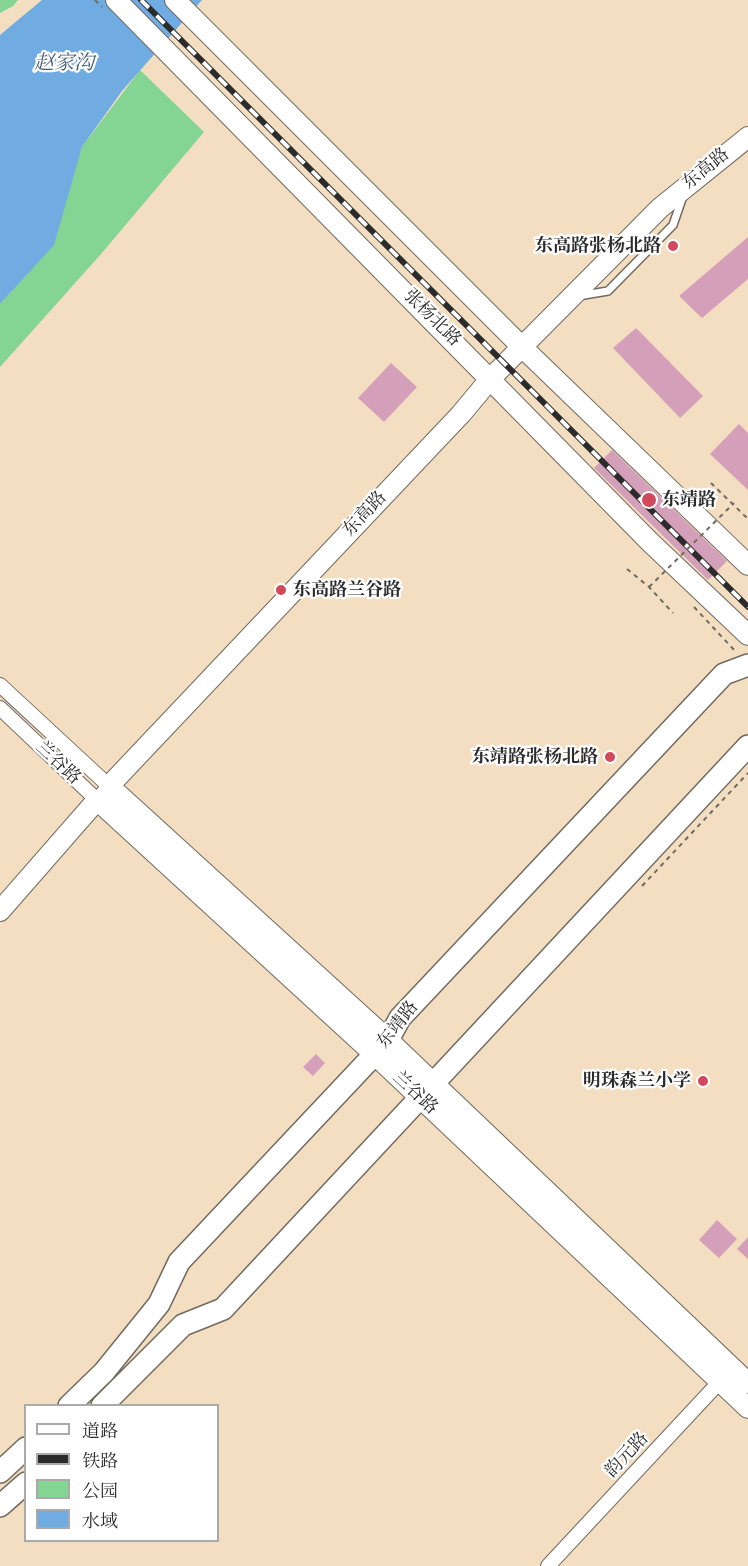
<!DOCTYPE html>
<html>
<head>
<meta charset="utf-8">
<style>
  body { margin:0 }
  #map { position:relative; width:748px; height:1566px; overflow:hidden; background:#f3dec1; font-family:"Old Standard TT","Noto Serif SC",serif }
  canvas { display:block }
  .legend { position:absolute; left:24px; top:1404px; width:195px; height:138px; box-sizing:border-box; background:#fff; border:2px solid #aaa; margin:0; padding:8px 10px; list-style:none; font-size:18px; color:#2b2b2b }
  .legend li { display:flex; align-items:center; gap:12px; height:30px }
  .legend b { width:30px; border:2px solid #aaa }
</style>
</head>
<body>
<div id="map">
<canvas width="748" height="1566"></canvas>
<ul class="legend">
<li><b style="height:8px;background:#fff"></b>道路</li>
<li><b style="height:8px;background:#2b2b2b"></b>铁路</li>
<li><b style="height:16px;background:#84d494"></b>公园</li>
<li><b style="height:16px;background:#70abe1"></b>水域</li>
</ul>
</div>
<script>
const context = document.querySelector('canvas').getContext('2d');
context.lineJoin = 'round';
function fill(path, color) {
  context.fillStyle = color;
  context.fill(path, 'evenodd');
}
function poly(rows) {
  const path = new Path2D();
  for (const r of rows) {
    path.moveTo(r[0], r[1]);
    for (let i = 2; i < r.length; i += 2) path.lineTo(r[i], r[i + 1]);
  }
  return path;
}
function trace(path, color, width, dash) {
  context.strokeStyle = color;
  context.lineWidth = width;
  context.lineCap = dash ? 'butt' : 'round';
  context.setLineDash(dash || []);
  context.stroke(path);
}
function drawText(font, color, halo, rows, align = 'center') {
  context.font = font + ' "Old Standard TT","Noto Serif SC",serif';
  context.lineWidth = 4.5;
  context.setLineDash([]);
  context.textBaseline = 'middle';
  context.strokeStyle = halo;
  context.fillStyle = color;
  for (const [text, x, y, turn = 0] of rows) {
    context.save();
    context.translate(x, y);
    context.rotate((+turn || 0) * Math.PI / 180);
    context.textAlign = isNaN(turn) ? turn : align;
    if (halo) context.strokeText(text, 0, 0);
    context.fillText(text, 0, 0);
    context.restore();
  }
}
const green = poly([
  [0,0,18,0,13,6,0,13],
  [140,70,204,132,101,254,0,367,0,304,50,248,82,147]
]);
const water = poly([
  [42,0,202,0,122,91,82,147,54,245,0,304,0,35]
]);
const building = poly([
  [748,237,748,279,702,318,679,296],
  [636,328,703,396,680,418,613,348],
  [391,363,417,387,384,422,358,398],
  [739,424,748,433,748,490,710,454],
  [612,450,727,561,708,580,594,468],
  [316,1054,325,1063,313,1076,303,1067],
  [717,1220,737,1239,719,1258,699,1240],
  [748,1237,748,1259,737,1249]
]);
const path = poly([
  [95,0,102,7],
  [711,483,748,519],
  [627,569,649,587,673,613],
  [694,607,737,653],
  [642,886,748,773]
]);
const lane = poly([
  [578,296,608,291,673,225,683,196]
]);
const street = poly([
  [0,685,109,786,97,800,0,708],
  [548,1566,725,1376]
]);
const secondary = poly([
  [116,0,650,542,748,635],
  [175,0,522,347,748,565],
  [748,137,660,208,491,378,461,414,109,786,388,1040,748,1383],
  [0,911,97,800,375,1055,748,1408]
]);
const primary = poly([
  [69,1406,104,1372,159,1304,179,1262,388,1040,400,1018,724,674,748,665],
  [102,1406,183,1325,223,1309,748,746],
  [0,1472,26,1448],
  [0,1506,26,1483]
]);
const rail = poly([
  [141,0,748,607]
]);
const pathBridge = poly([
  [649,587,734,503]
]);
const markers = [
  [673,246,6,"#d1495b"],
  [649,500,8,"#d1495b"],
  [281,590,6,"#d1495b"],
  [610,757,6,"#d1495b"],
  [703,1081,6,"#d1495b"]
];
const streetNames = [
  ["东高路",706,169,-39],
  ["张杨北路",432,318,45],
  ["东高路",365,514,-47],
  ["兰谷路",58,763,43],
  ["东靖路",398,1025,-52],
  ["兰谷路",415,1093,43],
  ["韵元路",627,1455,-47]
];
const poiNames = [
  ["东高路张杨北路",661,246],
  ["东靖路",662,500,"left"],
  ["东高路兰谷路",293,590,"left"],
  ["东靖路张杨北路",598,757],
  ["明珠森兰小学",691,1081]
];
const waterNames = [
  ["赵家沟",64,64]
];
fill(green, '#84d494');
fill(water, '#70abe1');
fill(building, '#d4a0b9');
trace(lane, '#716a60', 10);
trace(street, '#716a60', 16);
trace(secondary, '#716a60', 22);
trace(primary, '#716a60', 24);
trace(path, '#716a60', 2, [4.5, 4.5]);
trace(lane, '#fff', 7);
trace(street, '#fff', 14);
trace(secondary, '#fff', 20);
trace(primary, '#fff', 21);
trace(rail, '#2b2b2b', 6);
trace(rail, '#fff', 4, [11]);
trace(pathBridge, '#716a60', 2, [4.5, 4.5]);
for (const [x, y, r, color] of markers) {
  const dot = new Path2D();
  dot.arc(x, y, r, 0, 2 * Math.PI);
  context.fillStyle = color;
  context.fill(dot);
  trace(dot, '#fff', 2);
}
drawText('18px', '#2b2b2b', '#fff', streetNames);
drawText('bold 18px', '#2b2b2b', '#fff', poiNames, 'right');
drawText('italic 20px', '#475e74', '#fff', waterNames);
</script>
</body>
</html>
